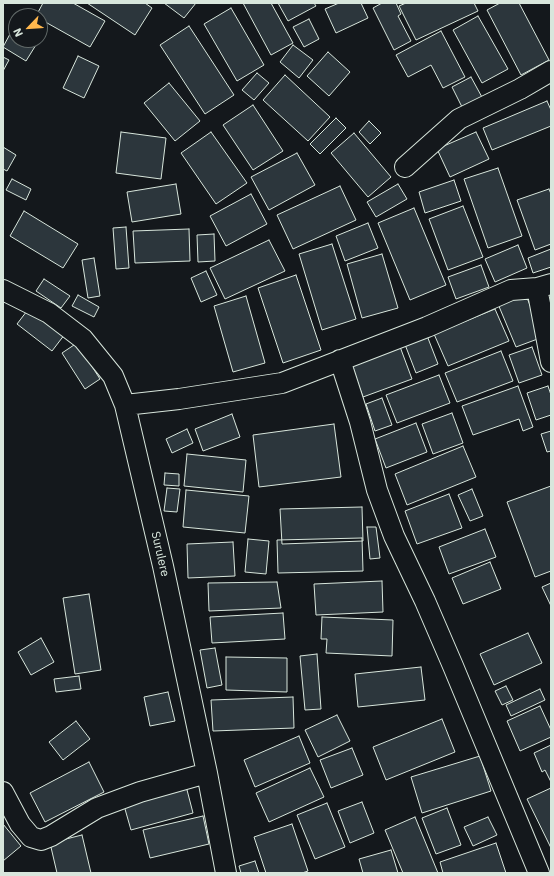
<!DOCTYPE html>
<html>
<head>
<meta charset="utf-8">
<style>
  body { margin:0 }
  #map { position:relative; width:554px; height:876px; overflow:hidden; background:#14181c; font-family:"IBM Plex Sans",sans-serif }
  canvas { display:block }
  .frame { position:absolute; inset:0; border:4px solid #d8e6dc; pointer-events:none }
  .north { position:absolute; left:8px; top:8px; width:40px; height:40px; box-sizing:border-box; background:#14181c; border:1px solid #626a69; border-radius:50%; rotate:245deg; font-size:11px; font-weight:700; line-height:16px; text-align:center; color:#d8e6dc }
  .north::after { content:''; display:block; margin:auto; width:14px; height:18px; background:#ffb74d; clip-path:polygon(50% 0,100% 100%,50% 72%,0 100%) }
</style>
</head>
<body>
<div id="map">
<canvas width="554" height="876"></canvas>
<div class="frame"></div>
<div class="north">N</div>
</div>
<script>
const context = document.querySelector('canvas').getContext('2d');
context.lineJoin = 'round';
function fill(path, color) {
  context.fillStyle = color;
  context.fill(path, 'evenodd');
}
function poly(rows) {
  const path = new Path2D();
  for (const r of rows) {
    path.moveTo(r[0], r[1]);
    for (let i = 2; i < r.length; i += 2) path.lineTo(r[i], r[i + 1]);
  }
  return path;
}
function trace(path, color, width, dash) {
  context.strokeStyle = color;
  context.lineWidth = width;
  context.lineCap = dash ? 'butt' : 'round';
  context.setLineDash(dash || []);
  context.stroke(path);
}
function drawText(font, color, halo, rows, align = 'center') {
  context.font = font + ' "IBM Plex Sans",sans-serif';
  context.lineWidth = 3;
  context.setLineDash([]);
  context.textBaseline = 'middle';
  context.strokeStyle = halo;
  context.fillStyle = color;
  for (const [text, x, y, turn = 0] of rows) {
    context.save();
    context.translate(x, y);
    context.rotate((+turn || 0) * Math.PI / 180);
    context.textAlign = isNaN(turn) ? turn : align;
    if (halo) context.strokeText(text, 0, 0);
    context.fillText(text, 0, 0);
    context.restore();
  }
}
const building = poly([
  [43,3,73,3,105,21,90,47,40,19,40,16,36,16,43,3],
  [87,3,145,3,152,8,135,35,87,3],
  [164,3,196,3,184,18,164,3],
  [243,3,271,3,293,43,271,55,243,3],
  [278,3,314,3,316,6,288,21,278,3],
  [339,3,361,3,368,18,336,33,325,9,339,3],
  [382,3,396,3,401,14,398,16,411,41,394,50,373,8,382,3],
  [406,3,474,3,478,11,416,40,399,6,406,3],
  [500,3,519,3,549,60,521,75,487,10,500,3],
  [231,8,264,65,237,81,204,24,231,8],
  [478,16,508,69,482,83,453,30,478,16],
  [309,19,319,39,304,47,293,27,309,19],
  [16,23,16,40,39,40,26,61,3,47,16,23],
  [189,26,234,95,205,114,160,45,189,26],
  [441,31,465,77,443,88,431,65,408,77,396,55,441,31],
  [293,45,313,60,299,78,280,62,293,45],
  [328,52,350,72,329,96,307,76,328,52],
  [78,56,99,66,84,98,63,88,78,56],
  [3,57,9,60,3,71,3,57],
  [257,73,269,83,254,100,242,90,257,73],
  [285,75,330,117,308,141,263,100,285,75],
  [471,77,483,99,463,109,452,87,471,77],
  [169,83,200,121,175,141,144,103,169,83],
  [547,101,551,110,551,126,492,150,483,128,547,101],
  [253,105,283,151,253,170,223,125,253,105],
  [336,118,346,128,320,154,310,144,336,118],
  [369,121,381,133,370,144,359,132,369,121],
  [121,132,166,138,161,179,116,173,121,132],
  [211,132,247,183,216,204,181,153,211,132],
  [476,132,489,159,450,177,437,149,476,132],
  [354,133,391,177,368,197,331,153,354,133],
  [3,147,16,155,7,171,3,169,3,147],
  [297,153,315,185,269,210,251,177,297,153],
  [498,168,522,236,488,248,464,179,498,168],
  [12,179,31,189,26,200,6,190,12,179],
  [454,180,461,201,425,213,419,192,454,180],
  [176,184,181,214,132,222,127,192,176,184],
  [398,184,407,199,376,217,367,202,398,184],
  [340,186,356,220,293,249,277,215,340,186],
  [549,189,551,194,551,244,535,250,517,200,549,189],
  [251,194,267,224,226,246,210,216,251,194],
  [463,206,483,257,448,270,429,219,463,206],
  [414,208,446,285,410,300,378,223,414,208],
  [24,211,78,244,63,268,10,236,24,211],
  [368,223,378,248,345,261,336,236,368,223],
  [126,227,129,268,116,269,113,228,126,227],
  [189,229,190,261,135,263,133,231,189,229],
  [214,234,215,261,198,262,197,235,214,234],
  [269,240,285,271,225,299,210,268,269,240],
  [332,244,356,319,322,330,299,254,332,244],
  [518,245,527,268,495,282,485,259,518,245],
  [551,249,551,267,533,273,528,258,551,249],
  [382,254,398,308,362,318,347,264,382,254],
  [94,258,100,296,88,298,82,260,94,258],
  [481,265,489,287,456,299,448,277,481,265],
  [206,271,217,295,201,302,191,278,206,271],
  [296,275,321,350,283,363,258,288,296,275],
  [44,279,70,296,61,308,36,291,44,279],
  [525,293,543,337,516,347,498,304,525,293],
  [78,295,99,307,94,317,72,306,78,295],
  [246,296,265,363,233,372,214,306,246,296],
  [30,307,65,334,52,351,17,324,30,307],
  [495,309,509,341,448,366,434,334,495,309],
  [426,333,438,364,416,373,404,342,426,333],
  [77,343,100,379,85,389,62,353,77,343],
  [399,344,412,379,363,397,350,362,399,344],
  [532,347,542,375,519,383,509,355,532,347],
  [501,351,513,381,457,402,445,373,501,351],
  [439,375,450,403,397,423,386,395,439,375],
  [518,386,533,427,523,431,519,419,473,435,462,406,518,386],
  [548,386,551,395,551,415,536,420,527,393,548,386],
  [382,398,392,425,375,431,366,404,382,398],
  [452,413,463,443,433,454,422,424,452,413],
  [232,414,240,437,203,451,195,429,232,414],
  [416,423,427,452,386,468,375,439,416,423],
  [334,424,341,477,259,487,253,435,334,424],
  [187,429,193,443,172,453,166,439,187,429],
  [551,431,551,451,547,452,541,434,551,431],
  [463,446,476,477,407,505,395,474,463,446],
  [187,454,246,460,243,492,184,486,187,454],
  [165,473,179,474,179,486,164,485,165,473],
  [551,486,551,571,535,577,507,502,551,486],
  [167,488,180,489,177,512,164,511,167,488],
  [472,489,483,516,470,521,458,495,472,489],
  [186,490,249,496,245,533,183,527,186,490],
  [449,494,462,528,417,544,405,511,449,494],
  [362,507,363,541,282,544,280,509,362,507],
  [367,527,376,527,380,558,370,559,367,527],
  [485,529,496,557,449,574,439,547,485,529],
  [362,538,363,571,278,573,277,540,362,538],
  [248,539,269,541,266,574,245,572,248,539],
  [233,542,235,576,188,578,187,544,233,542],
  [490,562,501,589,463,604,452,578,490,562],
  [382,581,383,612,316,615,314,584,382,581],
  [277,582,281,608,209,611,208,583,277,582],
  [551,583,551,606,542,587,551,583],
  [89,594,101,670,75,674,63,598,89,594],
  [283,613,285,639,212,643,210,617,283,613],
  [322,617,393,620,392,656,326,653,327,639,321,639,322,617],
  [528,633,542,663,494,685,480,654,528,633],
  [41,638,54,662,31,675,18,652,41,638],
  [215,648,222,685,207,688,200,650,215,648],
  [317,654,321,709,305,710,300,656,317,654],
  [226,657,287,658,287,692,226,690,226,657],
  [421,667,425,700,358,707,355,674,421,667],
  [79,676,81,689,56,692,54,679,79,676],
  [506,686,513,700,502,705,495,691,506,686],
  [540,689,545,700,511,716,506,705,540,689],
  [168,692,175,721,150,726,144,697,168,692],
  [293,697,294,728,213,731,211,700,293,697],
  [540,706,551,730,551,737,520,751,507,721,540,706],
  [337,715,350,741,318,757,305,730,337,715],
  [442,719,455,752,386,780,373,747,442,719],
  [76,721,90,739,63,760,49,742,76,721],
  [299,736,310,763,255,787,244,760,299,736],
  [551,745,551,782,545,770,542,772,534,753,551,745],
  [352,748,363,775,331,788,320,760,352,748],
  [480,756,491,791,422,813,411,777,480,756],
  [89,762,104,792,45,822,30,793,89,762],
  [310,768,324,797,269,822,256,793,310,768],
  [186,786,193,813,131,830,123,802,186,786],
  [551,788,551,848,527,799,551,788],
  [362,802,374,833,350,843,338,811,362,802],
  [327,803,345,847,315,859,297,815,327,803],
  [447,808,461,845,436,854,422,818,447,808],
  [203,816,209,844,150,858,143,830,203,816],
  [415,817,438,873,403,873,385,830,415,817],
  [488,817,497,835,473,846,464,827,488,817],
  [3,824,21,846,3,861,3,824],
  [292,824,308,871,302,873,266,873,254,837,292,824],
  [82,835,91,873,57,873,50,843,82,835],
  [496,843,506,873,443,873,440,862,496,843],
  [391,850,398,873,363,873,359,859,391,850],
  [255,861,259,873,241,873,239,866,255,861]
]);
const minor = poly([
  [405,167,459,119,520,89,551,71],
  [537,288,551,362],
  [3,290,49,313,83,339,113,376,125,405,163,566,207,773,226,873],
  [340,360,360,422,377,490,394,536,425,601,453,666,539,873],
  [125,405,179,399,282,383,427,327,511,290,537,288,551,284],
  [3,792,20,824,31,837,41,840,51,836,97,808,140,792,207,773]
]);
const streetNames = [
  ["Surulere",160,554,77]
];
fill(building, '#2c363c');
trace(building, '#d8e6dc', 1);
trace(minor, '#d8e6dc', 22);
trace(minor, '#14181c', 20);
drawText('12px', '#d8e6dc', '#14181c', streetNames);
</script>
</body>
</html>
